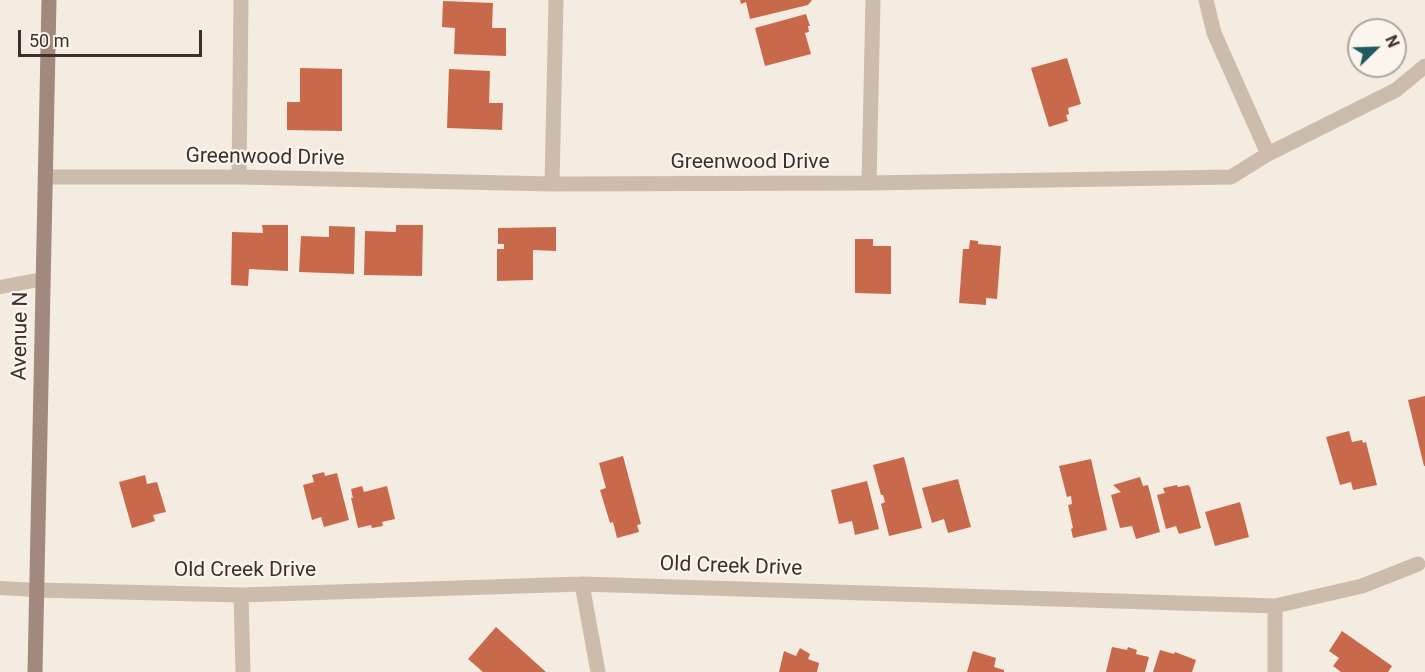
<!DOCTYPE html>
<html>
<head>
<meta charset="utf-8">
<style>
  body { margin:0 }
  #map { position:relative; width:1425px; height:672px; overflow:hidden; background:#f4ebe1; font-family:Roboto,sans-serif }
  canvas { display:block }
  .north { position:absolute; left:1347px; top:18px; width:60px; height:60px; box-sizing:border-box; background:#fbf5ee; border:2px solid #aea6a0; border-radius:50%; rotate:67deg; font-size:16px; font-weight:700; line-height:24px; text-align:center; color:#3b302b }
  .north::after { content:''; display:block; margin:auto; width:21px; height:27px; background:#1f5a5e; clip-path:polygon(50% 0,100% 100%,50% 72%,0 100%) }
  .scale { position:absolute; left:18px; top:30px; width:184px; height:27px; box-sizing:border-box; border:3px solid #3b302b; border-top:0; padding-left:8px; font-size:18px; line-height:21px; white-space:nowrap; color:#3b302b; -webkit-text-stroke:4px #fbf5ee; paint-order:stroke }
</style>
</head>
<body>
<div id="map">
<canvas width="1425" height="672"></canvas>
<div class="north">N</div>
<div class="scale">50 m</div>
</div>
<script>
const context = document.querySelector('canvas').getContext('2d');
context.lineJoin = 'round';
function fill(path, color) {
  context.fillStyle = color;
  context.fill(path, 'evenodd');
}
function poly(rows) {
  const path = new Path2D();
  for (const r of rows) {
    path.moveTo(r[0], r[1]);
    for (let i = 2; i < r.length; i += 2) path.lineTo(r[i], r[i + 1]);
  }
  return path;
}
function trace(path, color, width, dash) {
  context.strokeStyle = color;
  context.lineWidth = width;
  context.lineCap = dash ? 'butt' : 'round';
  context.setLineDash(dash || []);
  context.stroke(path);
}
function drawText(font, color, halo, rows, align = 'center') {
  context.font = font + ' Roboto,sans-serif';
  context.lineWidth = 4.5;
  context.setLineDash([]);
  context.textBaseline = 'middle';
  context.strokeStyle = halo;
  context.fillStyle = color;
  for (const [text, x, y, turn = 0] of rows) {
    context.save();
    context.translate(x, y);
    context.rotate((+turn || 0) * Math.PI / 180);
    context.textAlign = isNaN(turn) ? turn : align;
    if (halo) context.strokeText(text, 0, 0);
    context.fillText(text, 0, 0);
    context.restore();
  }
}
const building = poly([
  [740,0,812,0,808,5,750,19,746,2,741,4],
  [443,1,493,3,492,28,506,28,506,56,454,54,455,28,442,27],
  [806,14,810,26,808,26,809,32,805,33,811,54,765,66,755,28],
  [1067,58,1081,104,1068,108,1069,114,1066,115,1068,121,1049,127,1031,68],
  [300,68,342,69,342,131,287,130,287,102,300,102],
  [449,69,490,71,489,103,503,103,502,130,447,128],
  [262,225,288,225,288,271,249,269,248,286,231,285,232,232,263,233],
  [396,225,423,225,422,276,364,275,365,231,396,232],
  [329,226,355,227,354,274,299,272,301,236,329,237],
  [556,227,556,251,533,250,533,280,497,281,497,249,504,249,504,244,498,244,498,228],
  [855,239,873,239,873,246,891,246,891,294,855,293],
  [970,240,978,241,978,244,1001,246,997,299,986,298,986,305,959,303,963,249,969,249],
  [1425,396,1425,466,1424,466,1408,400],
  [1349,431,1352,442,1362,440,1363,443,1366,442,1377,485,1353,490,1351,482,1340,485,1326,437],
  [623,456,641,524,637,525,639,532,617,538,613,522,610,523,600,490,606,488,599,463],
  [904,457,922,528,889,536,881,504,885,502,883,495,881,495,873,465],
  [1091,459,1107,530,1073,538,1071,529,1073,528,1068,505,1072,504,1071,496,1067,497,1059,466],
  [324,472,325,476,337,473,349,520,324,527,321,517,312,520,303,485,314,482,312,475],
  [145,475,147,484,157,482,166,512,153,515,155,521,132,528,119,482],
  [1140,477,1143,486,1148,485,1160,532,1136,539,1132,526,1120,528,1111,495,1121,492,1113,485],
  [958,479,971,527,948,533,944,519,932,523,922,488],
  [867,481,879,529,855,535,852,521,839,524,831,490],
  [1177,485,1178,487,1188,485,1190,487,1201,528,1179,534,1176,526,1166,529,1157,495,1165,493,1163,488],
  [362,486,364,492,387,486,395,519,382,522,383,526,372,528,371,525,358,528,351,498,353,498,351,489],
  [1240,502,1249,537,1215,546,1205,512],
  [496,627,546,672,483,672,468,659],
  [1342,631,1392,666,1388,672,1341,672,1333,666,1339,658,1329,651],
  [1112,647,1127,650,1128,647,1137,650,1136,654,1149,657,1145,672,1106,672],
  [800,648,810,654,808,659,819,663,817,672,779,672,784,651,796,656],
  [1160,650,1174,654,1175,652,1196,660,1192,672,1153,672],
  [973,651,996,658,994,667,1004,670,1004,672,967,672]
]);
const lane = poly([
  [0,287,43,279],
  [0,588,37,590]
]);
const street = poly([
  [1206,0,1214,33,1268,154],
  [45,177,239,177,552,184,869,183,1231,177,1268,154,1396,90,1425,66],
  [239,177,241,0],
  [869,183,873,0],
  [552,184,556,0],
  [582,584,598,672],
  [37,590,241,595,582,584,1275,606,1362,586,1418,564],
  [241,595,243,672],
  [1275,672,1275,606]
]);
const secondary = poly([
  [35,672,49,0]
]);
const streetNames = [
  ["Greenwood Drive",265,158,1],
  ["Greenwood Drive",750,163],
  ["Avenue N",21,336,-89],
  ["Old Creek Drive",731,567,2],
  ["Old Creek Drive",245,571]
];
fill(building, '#c8694b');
trace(lane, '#cdbbac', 14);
trace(street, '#cdbbac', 15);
trace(secondary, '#a18a7d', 15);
drawText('21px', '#3b302b', '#fbf5ee', streetNames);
</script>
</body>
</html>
